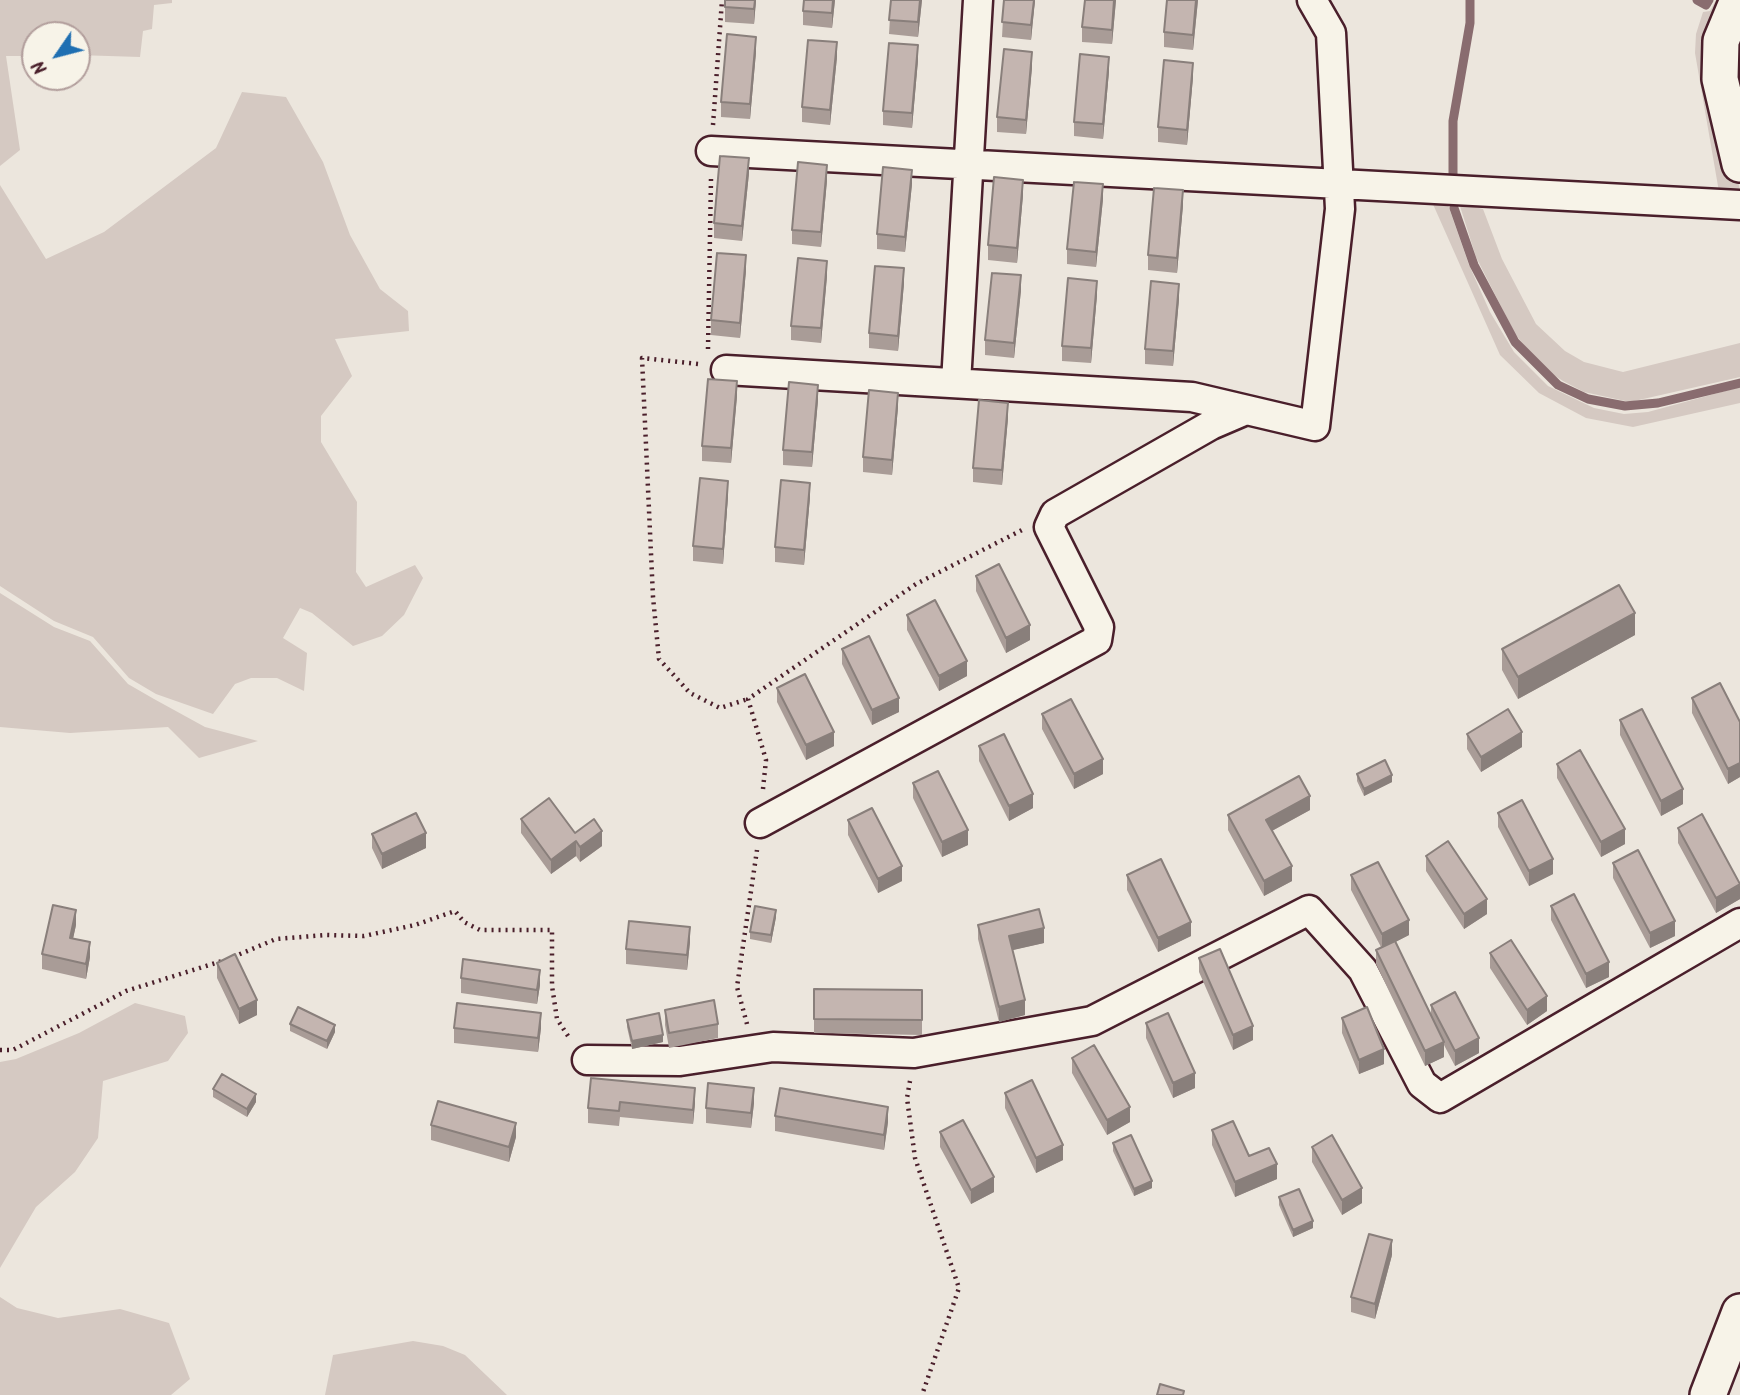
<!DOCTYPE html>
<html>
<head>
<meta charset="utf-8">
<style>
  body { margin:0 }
  #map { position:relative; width:1740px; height:1395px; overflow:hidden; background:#ece6dd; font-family:Kalam,sans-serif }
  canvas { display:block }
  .north { position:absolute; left:21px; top:21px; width:70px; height:70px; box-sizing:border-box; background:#f7f3e8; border:2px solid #b29e9c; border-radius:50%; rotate:235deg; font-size:19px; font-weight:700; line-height:28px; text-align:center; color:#4a1f2b }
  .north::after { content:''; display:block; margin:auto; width:24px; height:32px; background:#1f6fb2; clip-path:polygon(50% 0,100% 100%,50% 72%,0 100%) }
</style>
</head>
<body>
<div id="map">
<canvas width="1740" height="1395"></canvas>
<div class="north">N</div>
</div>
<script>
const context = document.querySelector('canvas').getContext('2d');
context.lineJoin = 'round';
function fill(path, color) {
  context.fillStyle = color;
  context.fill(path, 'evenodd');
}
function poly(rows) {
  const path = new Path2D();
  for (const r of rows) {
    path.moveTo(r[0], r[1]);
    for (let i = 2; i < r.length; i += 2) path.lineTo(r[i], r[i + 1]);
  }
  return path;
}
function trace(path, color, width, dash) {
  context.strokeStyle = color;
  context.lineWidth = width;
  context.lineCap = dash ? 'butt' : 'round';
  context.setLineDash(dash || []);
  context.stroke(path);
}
const green = poly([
  [0,0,172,0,172,3,154,5,152,29,143,31,140,57,77,55,77,35,35,35,35,56,6,56,20,150,0,166],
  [1716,0,1731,0,1717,96,1740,190,1719,192,1695,53,1696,34,1703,12,1710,11],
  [242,92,286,97,323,162,350,235,380,289,408,311,409,331,335,339,352,376,321,416,321,442,357,502,356,572,366,587,415,565,423,578,404,615,382,636,353,646,312,613,300,608,283,638,307,653,304,691,277,678,251,678,235,684,213,714,156,694,129,678,93,637,54,621,0,586,0,185,46,259,104,232,216,148],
  [1432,202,1448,205,1469,265,1490,312,1514,352,1548,386,1594,408,1624,414,1648,412,1740,387,1740,403,1633,427,1586,418,1539,393,1500,355],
  [1459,203,1483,209,1502,259,1536,324,1565,351,1584,362,1623,372,1740,343,1740,377,1630,402,1584,392,1563,381,1543,368,1515,334,1476,257],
  [0,593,54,627,90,641,128,684,154,699,205,727,258,741,199,758,168,727,70,733,0,727],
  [135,1003,185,1016,188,1033,168,1061,103,1081,98,1138,75,1172,36,1207,0,1268,0,1062,16,1059,79,1033],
  [0,1297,17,1308,58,1318,120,1309,169,1323,190,1379,171,1395,0,1395],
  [413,1341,443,1346,465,1355,507,1395,325,1395,333,1355]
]);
const stream = poly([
  [1697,0,1706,5,1709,0],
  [1453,178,1453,121,1470,23,1470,0],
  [1454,208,1474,265,1515,342,1558,385,1588,399,1625,406,1658,403,1740,383]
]);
const path = poly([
  [713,125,722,0],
  [708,349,711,179],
  [698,364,642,358,653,597,659,659,690,693,720,708,748,699],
  [763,789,766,760,748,699,916,584,1022,530],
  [233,957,276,939,326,935,364,936,415,925,455,911,464,922,480,930,552,930,552,986,557,1019,570,1039],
  [747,1024,737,987,757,850],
  [0,1050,13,1050,126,991,222,961],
  [910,1081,907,1098,915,1158,959,1288,922,1395]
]);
const minor = poly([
  [711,151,1740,205],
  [726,370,1192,397,1315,426,1340,209,1331,33,1312,0],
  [956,383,978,0],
  [760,823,1097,640,1099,627,1049,527,1055,514,1211,425,1246,410],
  [587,1060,680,1061,773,1047,914,1053,1092,1021,1309,910,1363,970,1422,1084,1440,1098,1740,923]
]);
const tertiary = poly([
  [1738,0,1721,41,1720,79,1740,164],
  [1708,1395,1740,1312]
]);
const wall = poly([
  [756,0,754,24,725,22,725,7],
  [835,0,832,28,803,25,803,11],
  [891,0,922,0,918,37,889,34],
  [1004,0,1035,0,1031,40,1002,37],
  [1085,0,1116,0,1112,44,1082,42,1082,27],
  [1167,0,1198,0,1193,50,1164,47,1164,32],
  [756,52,750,119,721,117,721,102],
  [837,57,830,125,802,122,802,107],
  [918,60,912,128,883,125,883,111],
  [1032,67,1026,134,997,132,997,117],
  [1109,71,1103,139,1074,136,1074,122],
  [1193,77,1187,145,1158,142,1158,127],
  [749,173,742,241,714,238,714,223],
  [827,180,821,247,792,244,792,230],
  [912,184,905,252,877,249,877,234],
  [1023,195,1017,263,988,260,988,245],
  [1103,199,1096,267,1067,264,1067,249],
  [1183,205,1177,273,1148,270,1148,255],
  [746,270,740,338,711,335,711,320],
  [827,276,821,343,791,340,791,326],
  [904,283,898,351,869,348,869,333],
  [1021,290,1014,358,985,355,985,340],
  [1097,295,1091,363,1062,361,1062,346],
  [1179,299,1173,366,1145,364,1145,349],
  [737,396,731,463,702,461,702,446],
  [818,400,812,467,783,465,783,450],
  [898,407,892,475,863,472,863,457],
  [1008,418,1002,485,973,482,973,468],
  [728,496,723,564,693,561,693,546],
  [810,497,804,565,775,562,775,547],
  [976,576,1030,640,1006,653,976,591],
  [907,615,967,676,939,691,907,630],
  [1635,635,1518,699,1502,670,1502,649],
  [842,649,899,712,872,725,842,664],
  [777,688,834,746,806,760,777,702],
  [1692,698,1740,722,1740,777,1728,784,1692,713],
  [1042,714,1103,774,1074,789,1042,729],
  [1620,720,1683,804,1661,816,1620,735],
  [1467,734,1522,747,1481,772,1467,749],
  [979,746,1033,808,1009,821,979,761],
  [1557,764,1625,844,1601,857,1557,778],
  [1357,774,1392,782,1364,796,1357,781],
  [913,783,968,845,942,857,913,798],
  [1310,810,1272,831,1292,881,1264,896,1228,830,1228,815],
  [1498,813,1553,874,1529,886,1498,827],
  [521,819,575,833,602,846,580,862,576,856,551,874,521,833],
  [848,820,902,881,878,893,848,835],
  [1678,828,1740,884,1740,899,1716,913,1678,843],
  [372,834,426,848,382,869,372,848],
  [1426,856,1487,914,1464,929,1426,871],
  [1613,863,1675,936,1650,948,1613,878],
  [1127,875,1191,936,1158,952,1127,890],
  [1351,875,1409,935,1395,942,1431,1015,1431,1005,1479,1053,1455,1066,1444,1045,1444,1057,1425,1066,1376,964,1376,950,1381,947,1351,890],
  [1551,906,1609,977,1586,988,1551,920],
  [776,917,771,943,750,939,750,932],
  [76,925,73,938,90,957,86,979,42,969,42,954],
  [978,925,1044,943,1012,950,1025,1015,999,1022,978,939],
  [690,942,687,970,626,964,626,949],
  [1490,953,1547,1011,1527,1025,1490,968],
  [1199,958,1253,1040,1233,1050,1199,972],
  [217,963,257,1015,239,1024,217,978],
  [461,978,540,985,537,1004,461,993],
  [814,989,922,990,922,1035,814,1033],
  [665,1010,718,1024,718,1038,669,1048,665,1025],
  [1342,1018,1384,1064,1359,1074,1342,1033],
  [627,1020,663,1042,632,1049,627,1027],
  [1146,1023,1195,1088,1173,1098,1146,1038],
  [290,1024,335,1032,327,1049,290,1031],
  [454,1028,541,1028,538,1052,454,1043],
  [1072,1058,1130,1122,1107,1135,1072,1073],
  [591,1078,695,1103,693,1124,620,1117,619,1126,588,1123,588,1108],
  [213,1089,256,1102,247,1117,213,1097],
  [1005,1093,1063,1160,1036,1173,1005,1108],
  [754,1103,751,1128,706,1123,706,1108],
  [775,1116,888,1122,884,1150,775,1131],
  [431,1125,516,1137,509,1162,431,1140],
  [1212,1130,1249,1156,1277,1179,1235,1197,1212,1145],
  [940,1132,994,1192,971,1204,940,1147],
  [1113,1143,1152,1188,1134,1196,1113,1151],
  [1312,1147,1362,1203,1342,1215,1312,1162],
  [1279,1197,1313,1228,1293,1237,1279,1205],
  [1392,1255,1375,1319,1351,1312,1351,1297]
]);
const shadedWall = poly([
  [755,0,756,0,754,24,754,9],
  [833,0,835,0,832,28,832,13],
  [920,0,922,0,918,37,918,22],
  [1034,0,1035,0,1031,40,1031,25],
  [1114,0,1116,0,1112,44,1112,30],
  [1196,0,1198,0,1193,50,1193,35],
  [756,37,756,52,750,119,750,104],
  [837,42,837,57,830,125,830,110],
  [918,45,918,60,912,128,912,113],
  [1032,52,1032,67,1026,134,1026,120],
  [1109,57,1109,71,1103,139,1103,124],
  [1193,63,1193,77,1187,145,1187,130],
  [749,158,749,173,742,241,742,226],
  [827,165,827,180,821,247,821,232],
  [912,170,912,184,905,252,905,237],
  [1023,180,1023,195,1017,263,1017,248],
  [1103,184,1103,199,1096,267,1096,252],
  [1183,190,1183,205,1177,273,1177,258],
  [746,255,746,270,740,338,740,323],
  [827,261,827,276,821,343,821,328],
  [904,268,904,283,898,351,898,336],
  [1021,275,1021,290,1014,358,1014,343],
  [1097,281,1097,295,1091,363,1091,348],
  [1179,284,1179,299,1173,366,1173,351],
  [737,381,737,396,731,463,731,448],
  [818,385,818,400,812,467,812,452],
  [898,393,898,407,892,475,892,460],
  [1008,403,1008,418,1002,485,1002,470],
  [728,481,728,496,723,564,723,549],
  [810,483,810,497,804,565,804,550],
  [1635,613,1635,635,1518,699,1518,677],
  [1030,625,1030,640,1006,653,1006,638],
  [967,661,967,676,939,691,939,676],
  [899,698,899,712,872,725,872,710],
  [834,732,834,746,806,760,806,745],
  [1522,732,1522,747,1481,772,1481,757],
  [1103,759,1103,774,1074,789,1074,774],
  [1740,763,1740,777,1728,784,1728,769],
  [1392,775,1392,782,1364,796,1364,789],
  [1683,789,1683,804,1661,816,1661,801],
  [1033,794,1033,808,1009,821,1009,806],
  [1310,796,1310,810,1266,834,1266,820],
  [1625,829,1625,844,1601,857,1601,842],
  [968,830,968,845,942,857,942,842],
  [602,831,602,846,580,862,580,847],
  [426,833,426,848,382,869,382,854],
  [576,841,576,856,551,874,551,860],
  [1553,859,1553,874,1529,886,1529,871],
  [902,866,902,881,878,893,878,879],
  [1292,866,1292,881,1264,896,1264,881],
  [1740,885,1740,899,1716,913,1716,898],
  [1487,899,1487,914,1464,929,1464,914],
  [76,910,76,925,70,953,70,938],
  [776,910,776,917,771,943,771,935],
  [1409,920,1409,935,1382,949,1382,934],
  [1675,921,1675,936,1650,948,1650,933],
  [1191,922,1191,936,1158,952,1158,938],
  [690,927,690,942,687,970,687,955],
  [1044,928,1044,943,1009,951,1009,936],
  [90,942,90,957,86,979,86,964],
  [1609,962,1609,977,1586,988,1586,974],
  [540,970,540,985,537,1004,537,990],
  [1547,996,1547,1011,1527,1025,1527,1010],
  [257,1000,257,1015,239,1024,239,1009],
  [1025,1000,1025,1015,999,1022,999,1007],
  [541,1013,541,1028,538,1052,538,1038],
  [335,1025,335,1032,327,1049,327,1041],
  [1253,1026,1253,1040,1233,1050,1233,1035],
  [663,1035,663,1042,632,1049,632,1041],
  [1479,1038,1479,1053,1455,1066,1455,1051],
  [1444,1042,1444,1057,1425,1066,1425,1051],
  [1384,1049,1384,1064,1359,1074,1359,1060],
  [1195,1073,1195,1088,1173,1098,1173,1083],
  [695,1088,695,1103,693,1124,693,1110],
  [754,1088,754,1103,751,1128,751,1113],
  [256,1094,256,1102,247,1117,247,1109],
  [888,1107,888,1122,884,1150,884,1135],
  [1130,1107,1130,1122,1107,1135,1107,1120],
  [516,1123,516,1137,509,1162,509,1147],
  [1063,1145,1063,1160,1036,1173,1036,1158],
  [1277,1164,1277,1179,1235,1197,1235,1182],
  [994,1177,994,1192,971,1204,971,1190],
  [1152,1181,1152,1188,1134,1196,1134,1189],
  [1362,1188,1362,1203,1342,1215,1342,1200],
  [1313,1221,1313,1228,1293,1237,1293,1230],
  [1392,1240,1392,1255,1375,1319,1375,1304]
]);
const building = poly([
  [725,0,755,0,754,9,725,7,725,0],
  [804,0,833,0,832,13,803,11,804,0],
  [891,0,920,0,918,22,889,20,891,0],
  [1004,0,1034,0,1031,25,1002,22,1004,0],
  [1085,0,1114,0,1112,30,1082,27,1085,0],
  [1167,0,1196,0,1193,35,1164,32,1167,0],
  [727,34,756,37,750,104,721,102,727,34],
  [808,40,837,42,830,110,802,107,808,40],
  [889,43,918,45,912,113,883,111,889,43],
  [1004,49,1032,52,1026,120,997,117,1004,49],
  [1080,54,1109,57,1103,124,1074,122,1080,54],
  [1164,60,1193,63,1187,130,1158,127,1164,60],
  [720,156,749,158,742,226,714,223,720,156],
  [798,162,827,165,821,232,792,230,798,162],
  [883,167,912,170,905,237,877,234,883,167],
  [994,177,1023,180,1017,248,988,245,994,177],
  [1074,182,1103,184,1096,252,1067,249,1074,182],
  [1154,188,1183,190,1177,258,1148,255,1154,188],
  [717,253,746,255,740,323,711,320,717,253],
  [798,258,827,261,821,328,791,326,798,258],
  [875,266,904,268,898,336,869,333,875,266],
  [992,273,1021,275,1014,343,985,340,992,273],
  [1068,278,1097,281,1091,348,1062,346,1068,278],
  [1151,281,1179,284,1173,351,1145,349,1151,281],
  [708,379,737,381,731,448,702,446,708,379],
  [789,382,818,385,812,452,783,450,789,382],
  [869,390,898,393,892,460,863,457,869,390],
  [979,400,1008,403,1002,470,973,468,979,400],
  [700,478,728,481,723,549,693,546,700,478],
  [781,480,810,483,804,550,775,547,781,480],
  [999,564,1030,625,1006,638,976,576,999,564],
  [1619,585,1635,613,1518,677,1502,649,1619,585],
  [935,600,967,661,939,676,907,615,935,600],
  [869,636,899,698,872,710,842,649,869,636],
  [805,674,834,732,806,745,777,688,805,674],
  [1720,683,1740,722,1740,763,1728,769,1692,698,1720,683],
  [1071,699,1103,759,1074,774,1042,714,1071,699],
  [1508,709,1522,732,1481,757,1467,734,1508,709],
  [1642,709,1683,789,1661,801,1620,720,1642,709],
  [1004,734,1033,794,1009,806,979,746,1004,734],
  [1580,750,1625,829,1601,842,1557,764,1580,750],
  [1385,760,1392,775,1364,789,1357,774,1385,760],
  [938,771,968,830,942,842,913,783,938,771],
  [1299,776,1310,796,1266,820,1292,866,1264,881,1228,815,1299,776],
  [549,798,575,833,594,819,602,831,580,847,576,841,551,860,521,819,549,798],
  [1522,800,1553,859,1529,871,1498,813,1522,800],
  [872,808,902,866,878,879,848,820,872,808],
  [416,813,426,833,382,854,372,834,416,813],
  [1702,814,1740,884,1716,898,1678,828,1702,814],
  [1448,841,1487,899,1464,914,1426,856,1448,841],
  [1638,850,1675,921,1650,933,1613,863,1638,850],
  [1161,859,1191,922,1158,938,1127,875,1161,859],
  [1378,862,1409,920,1382,934,1351,875,1378,862],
  [1574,894,1609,962,1586,974,1551,906,1574,894],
  [53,905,76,910,70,938,90,942,86,964,42,954,53,905],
  [755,906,776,910,771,935,750,932,755,906],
  [1039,909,1044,928,1009,936,1025,1000,999,1007,978,925,1039,909],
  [629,921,690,927,687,955,626,949,629,921],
  [1511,940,1547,996,1527,1010,1490,953,1511,940],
  [1395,941,1444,1042,1425,1051,1376,950,1395,941],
  [1220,949,1253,1026,1233,1035,1199,958,1220,949],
  [235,954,257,1000,239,1009,217,963,235,954],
  [463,959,540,970,537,990,461,978,463,959],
  [814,989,922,990,922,1020,814,1019,814,989],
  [1455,992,1479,1038,1455,1051,1431,1005,1455,992],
  [714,1000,718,1024,669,1033,665,1010,714,1000],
  [457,1003,541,1013,538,1038,454,1028,457,1003],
  [298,1007,335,1025,327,1041,290,1024,298,1007],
  [1367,1007,1384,1049,1359,1060,1342,1018,1367,1007],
  [659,1013,663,1035,632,1041,627,1020,659,1013],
  [1168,1013,1195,1073,1173,1083,1146,1023,1168,1013],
  [1094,1045,1130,1107,1107,1120,1072,1058,1094,1045],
  [222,1074,256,1094,247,1109,213,1089,222,1074],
  [591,1078,695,1088,693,1110,620,1102,619,1111,588,1108,591,1078],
  [1032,1080,1063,1145,1036,1158,1005,1093,1032,1080],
  [708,1083,754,1088,751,1113,706,1108,708,1083],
  [780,1088,888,1107,884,1135,775,1116,780,1088],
  [438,1101,516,1123,509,1147,431,1125,438,1101],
  [963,1120,994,1177,971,1190,940,1132,963,1120],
  [1233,1121,1249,1156,1269,1148,1277,1164,1235,1182,1212,1130,1233,1121],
  [1131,1135,1152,1181,1134,1189,1113,1143,1131,1135],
  [1332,1135,1362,1188,1342,1200,1312,1147,1332,1135],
  [1299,1189,1313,1221,1293,1230,1279,1197,1299,1189],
  [1369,1234,1392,1240,1375,1304,1351,1297,1369,1234],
  [1160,1384,1184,1391,1183,1395,1157,1395,1160,1384]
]);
fill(green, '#d5c9c2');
trace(stream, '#896c6f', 9);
trace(minor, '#4a1f2b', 33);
trace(tertiary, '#4a1f2b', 40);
trace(path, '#4a1f2b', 4.5, [2, 5]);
trace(minor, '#f7f3e8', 28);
trace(tertiary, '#f7f3e8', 35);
fill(wall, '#a99c97');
fill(shadedWall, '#897f7b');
fill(building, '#c4b5b0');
trace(building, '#897f7b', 2);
</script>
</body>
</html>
